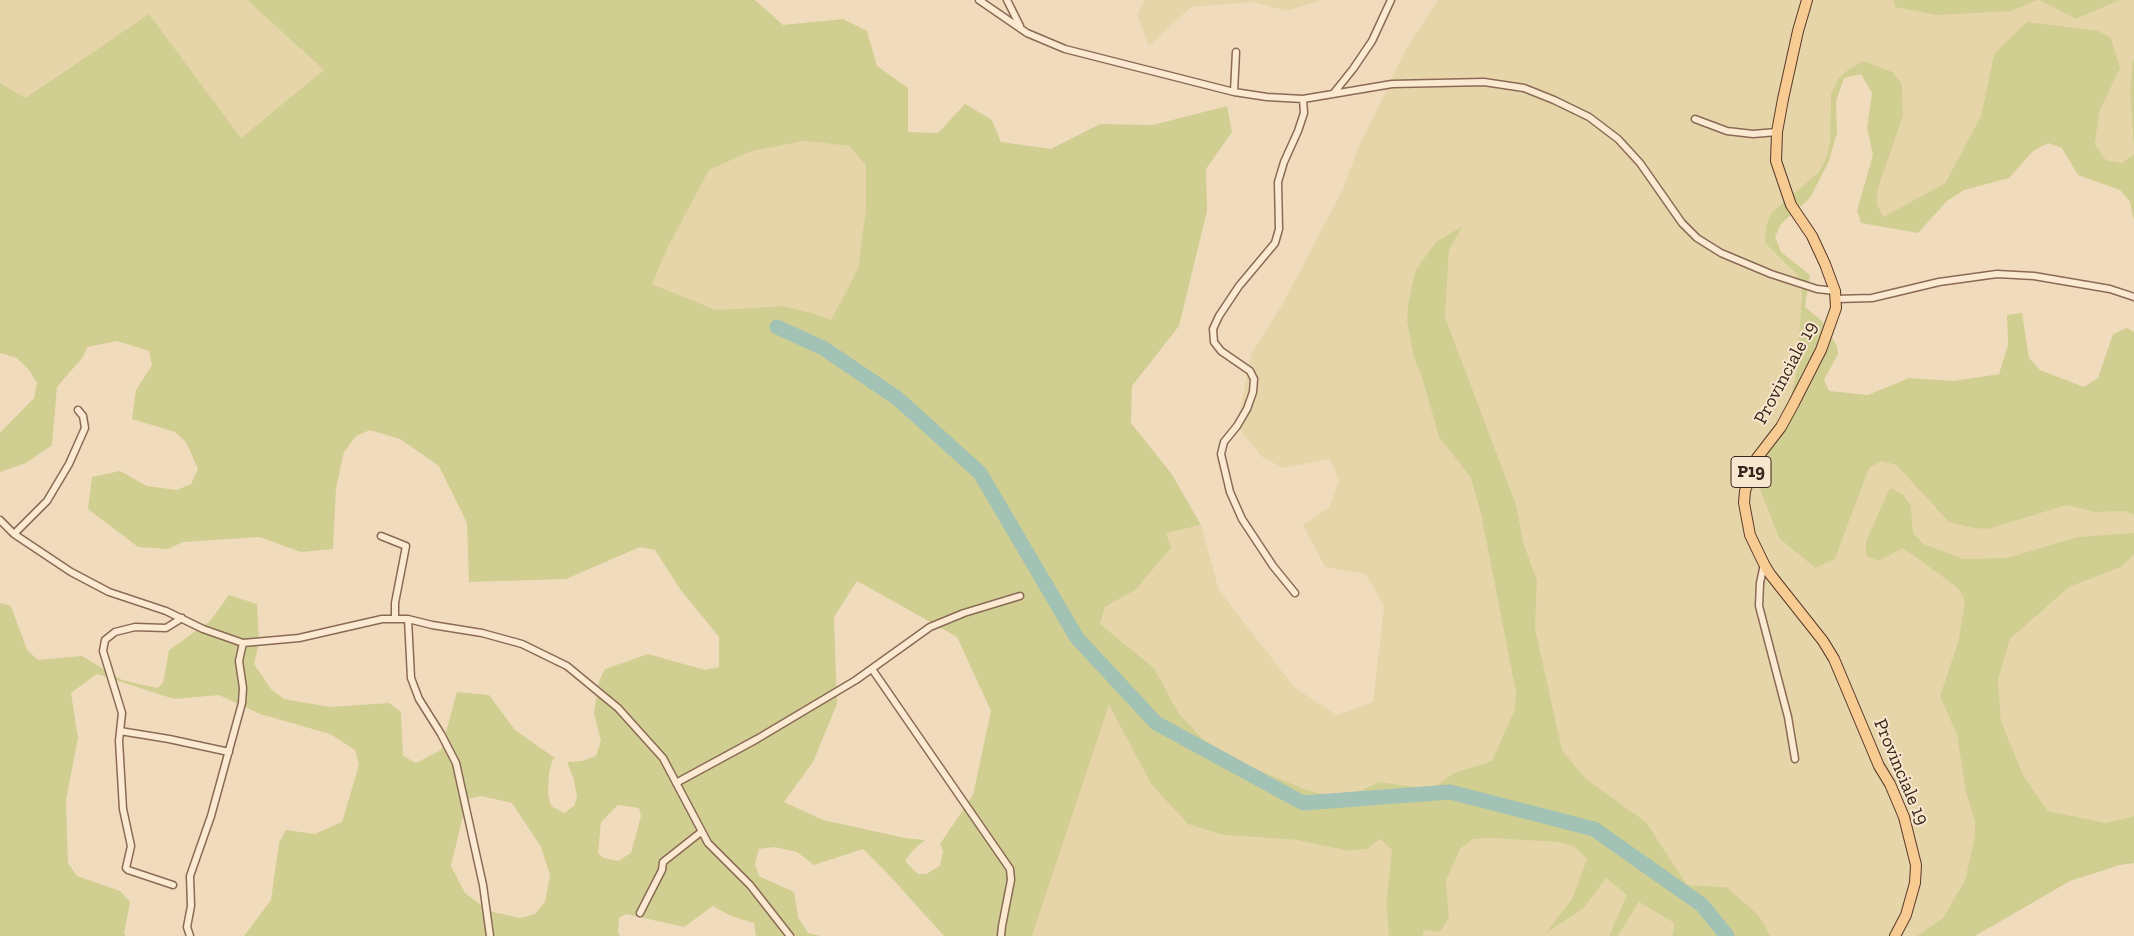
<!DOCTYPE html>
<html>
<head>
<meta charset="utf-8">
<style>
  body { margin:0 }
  canvas { display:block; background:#f1dbbd }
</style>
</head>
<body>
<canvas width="2134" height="936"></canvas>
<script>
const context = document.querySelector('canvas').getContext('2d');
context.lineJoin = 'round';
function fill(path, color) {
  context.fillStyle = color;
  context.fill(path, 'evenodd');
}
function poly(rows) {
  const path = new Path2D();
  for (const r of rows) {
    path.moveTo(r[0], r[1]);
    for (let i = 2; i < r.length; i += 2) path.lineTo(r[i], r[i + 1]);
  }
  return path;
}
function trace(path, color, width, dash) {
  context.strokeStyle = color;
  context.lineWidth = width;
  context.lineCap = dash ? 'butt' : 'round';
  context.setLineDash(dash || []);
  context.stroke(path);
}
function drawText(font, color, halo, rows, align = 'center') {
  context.font = font + ' "Zilla Slab",serif';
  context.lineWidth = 4;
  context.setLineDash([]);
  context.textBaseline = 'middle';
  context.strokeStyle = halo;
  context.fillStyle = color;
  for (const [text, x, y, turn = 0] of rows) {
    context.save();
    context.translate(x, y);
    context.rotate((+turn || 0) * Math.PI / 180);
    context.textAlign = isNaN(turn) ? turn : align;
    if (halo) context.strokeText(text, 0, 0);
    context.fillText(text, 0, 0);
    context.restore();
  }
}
const farmland = poly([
  [0,0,247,0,324,70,241,139,149,14,24,98,0,83],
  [1145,0,1323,0,1286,11,1253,2,1191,7,1149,46,1137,15],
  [1438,0,1894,0,1895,7,2039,0,2076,19,2120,0,2134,0,2134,60,2130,92,2134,154,2122,163,2106,160,2095,146,2099,113,2120,68,1994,54,1981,116,1945,183,1883,217,1877,204,1878,188,1903,116,1902,84,1849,69,1831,94,1830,140,1827,156,1819,172,1772,212,1765,243,1798,276,1802,292,1797,368,1788,411,1752,469,1779,538,1815,568,1835,559,1869,468,1881,461,1896,465,1949,522,1988,529,2067,505,2094,512,2125,511,2134,515,2134,533,2077,537,2007,558,1964,559,1924,544,1913,533,1911,506,1904,494,1890,488,1879,561,1903,548,1958,588,1965,601,1958,642,1940,696,1957,735,1966,793,1975,821,1975,835,1965,880,1943,918,1917,936,1771,936,1771,934,1726,887,1687,885,1646,822,1586,779,1562,750,1535,628,1537,580,1523,542,1515,505,1445,317,1449,250,1462,226,1415,270,1408,304,1407,322,1414,358,1421,374,1439,437,1471,478,1481,514,1516,693,1514,711,1492,761,1454,773,1432,789,1379,782,1343,799,1307,790,1233,760,1203,739,1179,714,1154,668,1100,624,1105,607,1135,590,1166,533,1201,525,1219,590,1294,687,1337,715,1373,702,1384,606,1365,574,1325,567,1303,525,1329,507,1339,481,1330,459,1283,468,1262,457,1237,426,1251,354,1282,305,1343,189,1358,148,1406,49],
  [805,141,849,146,866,165,866,208,858,269,831,320,783,306,716,310,652,284,668,247,709,170,752,151],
  [2134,555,2134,816,2106,823,2048,811,2023,775,2001,721,1998,680,2010,639,2069,587,2121,567],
  [1109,705,1223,835,1297,840,1349,851,1367,849,1380,839,1392,850,1386,904,1389,936,1032,936],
  [1490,838,1556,842,1573,846,1587,859,1572,899,1548,932,1583,909,1606,878,1627,895,1609,936,1423,936,1423,930,1440,932,1449,918,1446,881,1460,849,1473,839],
  [1639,902,1674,923,1673,934,1670,936,1618,936]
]);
const green = poly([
  [247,0,755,0,783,25,843,19,867,31,877,66,908,88,908,132,938,133,965,104,992,120,1001,142,1051,149,1100,124,1153,125,1227,106,1232,132,1206,169,1207,211,1179,326,1132,386,1131,423,1171,473,1201,525,1166,533,1171,548,1135,590,1105,607,1100,624,1154,668,1179,714,1203,739,1233,760,1307,790,1343,799,1379,782,1432,789,1454,773,1492,761,1514,711,1516,693,1481,514,1471,478,1439,437,1421,374,1414,358,1407,322,1408,304,1415,271,1436,242,1463,226,1449,250,1445,317,1516,505,1523,542,1537,580,1535,628,1562,750,1586,779,1646,822,1687,885,1726,887,1758,915,1771,936,1670,936,1673,934,1674,923,1639,902,1618,936,1609,936,1627,895,1606,878,1583,909,1546,933,1572,899,1587,859,1573,846,1557,842,1490,838,1473,839,1460,849,1446,881,1449,918,1440,932,1423,930,1423,936,1389,936,1386,904,1392,850,1380,839,1367,849,1349,851,1297,840,1223,835,1188,824,1152,785,1109,705,1032,936,944,936,888,874,863,849,814,865,797,852,774,847,759,849,755,864,759,876,794,892,798,917,808,933,821,936,756,936,754,923,731,916,713,906,684,927,626,914,619,918,618,932,620,936,244,936,271,900,279,843,286,830,315,834,342,822,359,765,355,750,330,734,260,714,219,695,174,699,97,674,71,693,78,738,66,800,68,863,77,876,120,891,130,902,124,934,126,936,0,936,0,603,11,606,27,650,38,660,82,656,122,680,157,688,163,683,169,650,210,621,229,595,257,604,259,643,254,664,271,689,284,699,330,707,389,703,401,712,403,756,416,763,441,750,457,692,489,695,515,730,555,758,552,761,549,773,548,794,551,806,564,813,574,806,577,797,574,780,567,762,582,761,596,756,601,741,594,713,599,681,605,669,648,654,705,670,719,667,719,637,680,589,655,550,640,547,566,579,469,582,467,523,439,466,400,439,370,430,356,436,344,452,336,488,333,549,301,552,259,537,183,542,168,549,138,547,88,509,92,477,120,471,147,486,177,490,191,484,198,469,186,442,175,432,132,419,136,390,152,365,149,351,117,341,87,347,83,357,57,387,52,445,26,463,0,472,0,433,34,398,37,383,29,370,17,358,0,353,0,83,25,98,149,14,241,138,324,70],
  [805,141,849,146,866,165,866,208,858,269,831,320,816,314,783,306,716,310,652,284,668,247,709,170,752,151],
  [857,581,957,637,991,711,973,795,940,844,943,851,940,866,926,874,918,874,905,861,913,850,925,840,905,838,823,820,784,802,813,762,837,704,834,617],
  [481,796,512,803,541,847,550,875,545,902,535,914,520,918,489,911,465,893,451,866,467,799],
  [618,805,639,808,641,816,631,853,618,861,604,858,598,853,601,822],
  [1894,0,2037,0,2011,11,1937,15,1895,7],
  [2039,0,2120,0,2076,19],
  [2027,22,2098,31,2111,38,2120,68,2099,113,2095,145,2106,160,2122,163,2134,154,2134,221,2130,202,2120,190,2078,175,2062,148,2048,143,2033,151,2009,178,1964,190,1947,201,1918,233,1861,223,1857,211,1873,155,1867,128,1872,93,1861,74,1844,78,1836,101,1837,133,1829,161,1810,198,1781,224,1775,237,1781,252,1810,275,1805,307,1822,321,1837,346,1838,354,1824,380,1829,391,1868,395,1909,378,1954,381,1999,374,2008,345,2007,315,2022,313,2029,358,2040,370,2084,387,2098,378,2113,334,2127,328,2134,332,2134,515,2125,511,2094,512,2067,505,1988,529,1974,528,1949,522,1896,465,1881,461,1869,468,1835,559,1815,568,1779,538,1752,469,1788,411,1797,368,1802,292,1797,275,1765,243,1766,226,1772,212,1819,172,1827,156,1830,140,1831,94,1838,79,1849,69,1864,61,1892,72,1902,84,1903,116,1878,188,1877,204,1883,217,1945,183,1981,116,1994,54],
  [2133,60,2134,60,2134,152,2130,92],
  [1890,488,1903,494,1911,506,1913,533,1924,544,1964,559,2007,558,2077,537,2134,533,2134,555,2121,567,2069,587,2010,639,1998,680,2001,721,2023,775,2048,811,2106,823,2134,816,2134,863,2120,865,2070,881,1975,936,1917,936,1943,918,1965,880,1975,835,1975,821,1966,793,1957,735,1940,696,1958,642,1965,601,1958,588,1903,548,1879,561,1866,556,1866,541]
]);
const river = poly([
  [777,327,823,348,897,398,980,473,1077,638,1156,723,1303,803,1450,792,1594,829,1702,905,1727,936]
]);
const minor = poly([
  [979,0,1027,33,1065,49,1234,92,1267,97,1303,99,1392,84,1484,82,1524,88,1554,100,1589,117,1618,139,1640,163,1682,223,1697,238,1721,253,1771,274,1817,289,1835,291],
  [1007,0,1020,26],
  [1234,92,1236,52],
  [1333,94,1353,69,1372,41,1391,0],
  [1695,119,1727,131,1753,134,1777,132],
  [1836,299,1872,298,1939,282,1997,274,2034,276,2110,289,2134,297],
  [0,520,14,534,71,572,109,592,166,611,203,629,243,643,299,638,382,619,408,619,432,625,482,633,522,644,567,666,618,708,663,758,708,843,750,885,790,936],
  [14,534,47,501,69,464,85,428,83,416,78,410],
  [381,536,406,546,395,603,395,618],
  [1764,564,1760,583,1759,606,1788,717,1795,759],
  [1295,593,1273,566,1242,519,1230,492,1221,454,1224,442,1237,426,1247,409,1253,392,1254,379,1250,371,1221,351,1214,342,1213,329,1219,316,1239,286,1275,243,1279,229,1278,182,1284,162,1298,131,1304,113,1303,99],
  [408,619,411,678,419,699,441,734,456,763,483,885,490,936],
  [872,669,1010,869,1011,880,1002,926,1001,936],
  [120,731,169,739,229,752],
  [676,783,757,739,856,680,930,627,964,613,1020,596],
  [173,885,128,870,126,868,131,846,123,809,119,741,122,713,103,651,105,640,115,632,135,627,166,628,182,618],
  [640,913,662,870,663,862,701,832],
  [190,936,187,927,191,906,190,876,211,816,242,703,243,688,239,661,243,643]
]);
const primary = poly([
  [1807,0,1798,31,1783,99,1777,132,1776,161,1791,205,1812,236,1825,264,1835,291,1836,308,1821,350,1794,403,1781,427,1757,458,1745,491,1744,503,1750,535,1764,564,1770,574,1823,641,1834,659,1879,766,1890,784,1904,817,1916,865,1915,883,1906,915,1895,936]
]);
const shields = [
  [1751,472,40]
];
const shieldNames = [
  ["P19",1751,472]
];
const streetNames = [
  ["Provinciale 19",1786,373,-62],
  ["Provinciale 19",1901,772,67]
];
fill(farmland, '#e7d5aa');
fill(green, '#d0cf91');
trace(river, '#a1c2b4', 15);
trace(minor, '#8a6a55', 9);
trace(primary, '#57392a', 12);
trace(minor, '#fbe9d1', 6);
trace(primary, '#f8cb92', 10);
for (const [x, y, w] of shields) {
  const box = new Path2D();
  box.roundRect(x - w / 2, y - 15.5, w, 31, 4);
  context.fillStyle = '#f8e6ce';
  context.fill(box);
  trace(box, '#38251b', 1);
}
drawText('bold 18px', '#38251b', null, shieldNames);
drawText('19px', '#38251b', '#f8e6ce', streetNames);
</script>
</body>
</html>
